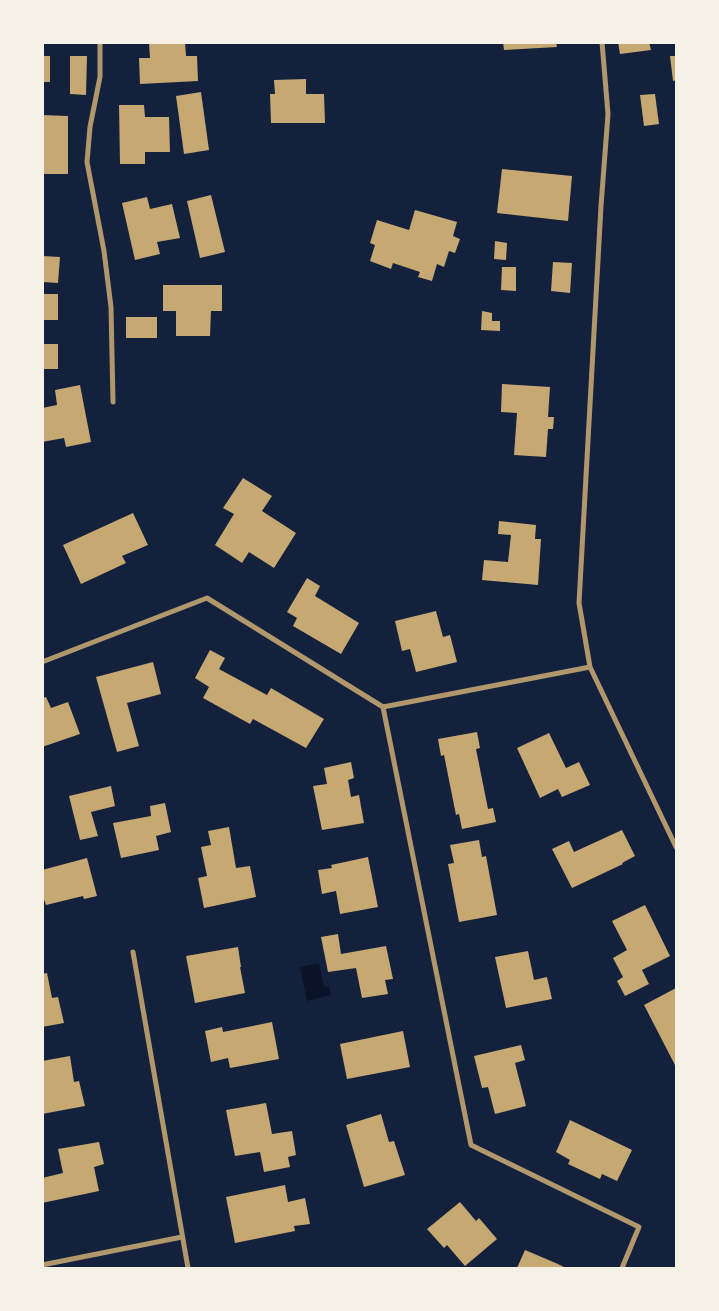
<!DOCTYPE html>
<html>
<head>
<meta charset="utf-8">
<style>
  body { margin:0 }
  #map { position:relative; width:719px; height:1311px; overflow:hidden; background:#14213d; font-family:Ubuntu,sans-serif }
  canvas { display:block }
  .frame { position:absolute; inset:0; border:44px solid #f6f1e7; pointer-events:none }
</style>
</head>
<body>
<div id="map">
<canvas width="719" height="1311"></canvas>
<div class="frame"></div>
</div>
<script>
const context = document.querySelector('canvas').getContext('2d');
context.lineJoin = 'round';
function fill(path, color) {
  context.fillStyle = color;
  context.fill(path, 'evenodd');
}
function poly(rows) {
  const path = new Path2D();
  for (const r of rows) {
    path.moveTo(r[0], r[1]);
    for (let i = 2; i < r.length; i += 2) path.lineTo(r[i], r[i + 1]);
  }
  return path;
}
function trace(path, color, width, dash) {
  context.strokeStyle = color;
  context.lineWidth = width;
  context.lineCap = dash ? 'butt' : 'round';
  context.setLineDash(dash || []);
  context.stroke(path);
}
const water = poly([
  [319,963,324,987,329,986,331,995,307,1001,300,967]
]);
const building = poly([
  [149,42,185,42,186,56,197,56,198,81,140,84,139,58,150,58],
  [503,42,556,42,557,47,504,50],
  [618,42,649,42,651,50,620,54],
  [42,56,50,56,50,82,42,82],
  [70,56,87,56,86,95,70,94],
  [670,56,676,56,676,80,673,81],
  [306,79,306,94,324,94,325,123,271,123,270,94,275,94,274,80],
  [201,92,209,150,184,154,176,96],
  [655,94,659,124,644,126,640,95],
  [119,105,144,105,145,117,169,117,170,152,145,152,145,164,120,164],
  [42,115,68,116,68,174,42,174],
  [502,169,572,176,568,221,497,213],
  [211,195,225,252,200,258,187,201],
  [147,197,150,209,172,204,180,238,157,242,160,254,135,260,122,203],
  [415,210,457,222,453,236,460,239,455,253,449,251,444,267,437,264,432,281,418,277,420,272,393,263,391,269,370,261,375,245,370,243,377,220,409,230],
  [495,241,507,243,506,260,494,259],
  [42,256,60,257,58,283,42,282],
  [553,262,572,263,570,293,551,291],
  [502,267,516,267,516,291,501,290],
  [163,285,222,285,222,311,211,311,210,336,176,336,176,311,163,311],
  [42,294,58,294,58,320,42,320],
  [482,311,492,313,492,321,500,321,500,331,481,330],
  [126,317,157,317,157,338,126,338],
  [42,344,58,344,58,369,42,369],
  [502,384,550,387,548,417,554,417,553,429,548,429,546,457,514,455,517,413,501,412],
  [80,385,91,442,66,447,64,438,42,442,42,408,57,405,55,390],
  [243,478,272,496,262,511,296,533,274,568,249,552,242,563,215,545,234,514,223,508],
  [133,513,148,545,122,556,126,563,81,584,63,545],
  [499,521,536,525,535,539,541,539,538,585,482,580,484,560,508,562,511,535,498,534],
  [307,578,320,586,315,596,359,623,341,654,293,626,297,618,287,612],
  [436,611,443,637,450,635,457,662,416,672,410,649,402,651,395,621],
  [210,650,225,658,219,669,267,695,271,688,324,719,306,748,253,719,250,724,203,698,209,687,195,678],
  [153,662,161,694,127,703,139,746,117,752,96,677],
  [46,697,51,708,68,702,80,734,42,747,42,698],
  [477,732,480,748,476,749,488,809,493,808,496,822,462,829,459,814,456,815,444,755,441,756,438,739],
  [549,733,566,768,579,762,590,785,562,797,558,789,540,798,517,748],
  [351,762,354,778,348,780,351,797,359,795,364,823,322,830,313,786,327,784,324,768],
  [111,786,115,806,91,812,98,836,80,840,69,796],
  [165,803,171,832,156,836,159,850,121,858,113,823,151,816,150,806],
  [229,827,236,868,250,866,256,897,204,908,198,878,207,876,201,847,211,845,208,831],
  [622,830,635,856,622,863,623,864,572,888,552,849,569,841,574,852],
  [479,840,482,857,486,856,497,915,459,922,448,864,454,863,450,845],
  [368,857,378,907,340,914,336,891,322,894,318,870,332,868,331,865],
  [87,858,97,896,84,899,83,896,46,905,42,894,42,870],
  [645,905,670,956,642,970,649,984,625,996,617,981,623,977,613,958,627,950,612,921],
  [338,934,341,954,386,946,393,979,385,980,388,994,362,998,356,968,328,972,321,937],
  [238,947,241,967,240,967,245,993,195,1003,186,956],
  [528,951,534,980,547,977,552,999,506,1008,495,957],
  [47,973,52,998,58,997,64,1023,42,1027,42,974],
  [676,988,676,1067,644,1005],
  [272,1022,279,1059,230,1068,228,1058,211,1062,205,1031,222,1027,223,1032],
  [403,1031,410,1067,347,1079,340,1044],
  [521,1045,525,1060,515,1063,526,1106,495,1114,488,1087,482,1088,474,1056],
  [70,1056,74,1082,79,1081,85,1106,42,1114,42,1061],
  [266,1103,272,1134,292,1131,296,1155,288,1157,290,1167,264,1172,260,1152,235,1156,226,1110],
  [381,1114,389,1142,394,1141,405,1175,364,1187,346,1125],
  [570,1120,632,1150,617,1181,602,1174,600,1179,568,1164,570,1160,556,1152],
  [99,1142,104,1164,94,1167,99,1191,42,1203,42,1178,63,1173,58,1149],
  [285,1185,288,1202,305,1198,310,1224,294,1226,295,1231,235,1243,226,1197],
  [460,1202,476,1221,479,1218,497,1239,465,1266,447,1245,444,1248,427,1229],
  [525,1250,558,1264,564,1267,564,1268,517,1268]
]);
const minor = poly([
  [100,42,100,77,90,127,87,162,104,251,111,307,113,402],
  [602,42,608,114,601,206,579,603,590,667,676,847],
  [42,662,207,598,383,707,590,667],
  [383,707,471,1145,639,1227,622,1268],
  [133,952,188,1268],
  [42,1265,182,1237]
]);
fill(water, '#0b132b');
fill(building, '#c6a872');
trace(minor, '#b1986c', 5);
</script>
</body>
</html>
